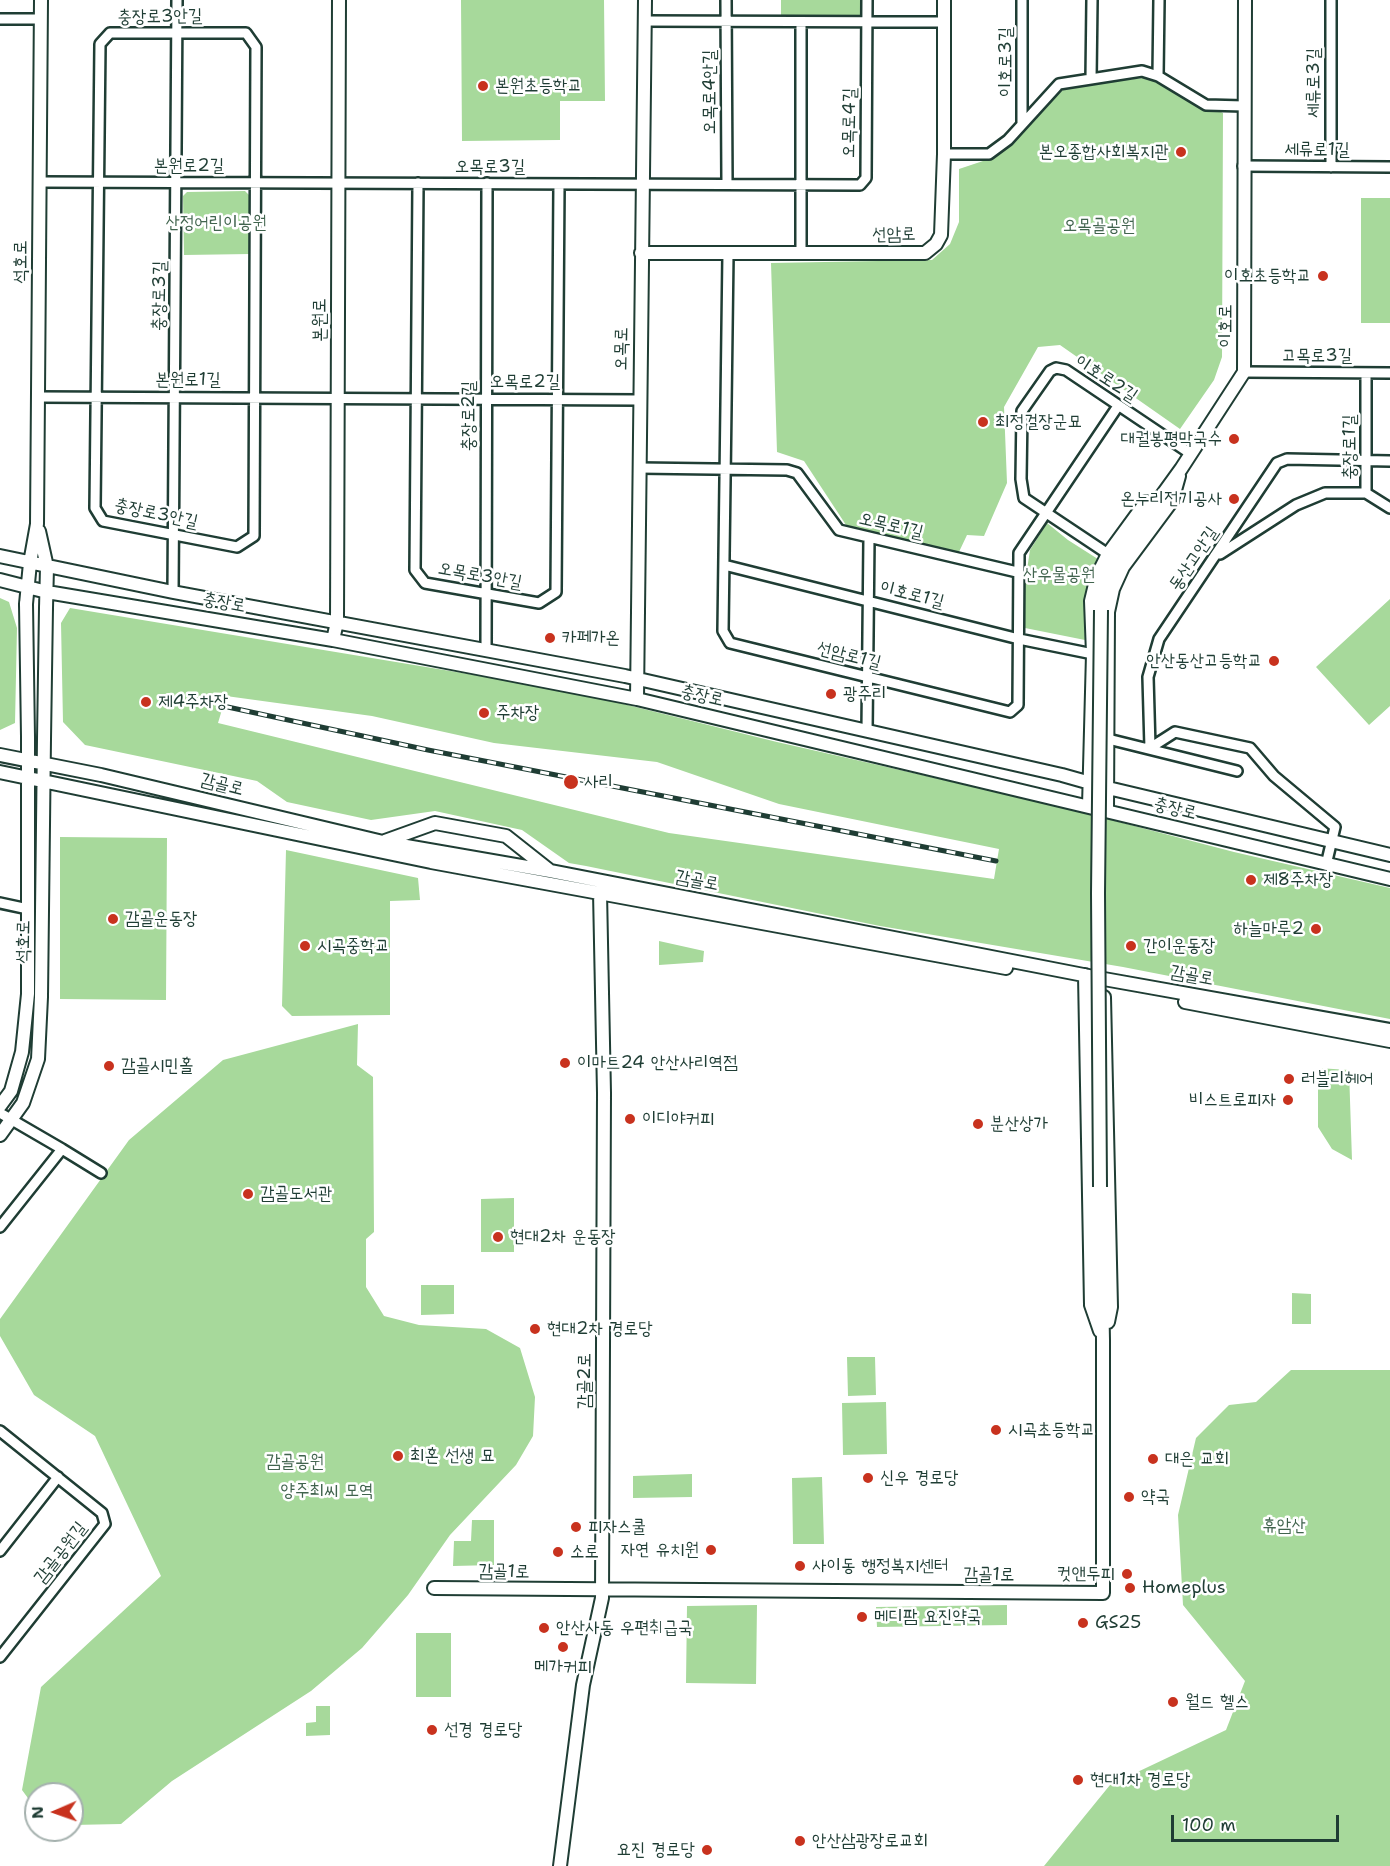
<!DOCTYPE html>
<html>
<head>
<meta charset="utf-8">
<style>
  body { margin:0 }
  #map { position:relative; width:1390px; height:1866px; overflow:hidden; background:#fff; font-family:"Shantell Sans",sans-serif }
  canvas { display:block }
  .north { position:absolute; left:24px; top:1782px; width:60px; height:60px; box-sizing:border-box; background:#fff; border:2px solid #a5b1ae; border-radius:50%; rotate:268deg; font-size:16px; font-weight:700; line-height:24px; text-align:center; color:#1f3d34 }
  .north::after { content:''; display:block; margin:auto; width:21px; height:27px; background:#c8321e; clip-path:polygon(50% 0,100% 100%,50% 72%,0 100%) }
  .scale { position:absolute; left:1171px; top:1815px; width:168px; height:27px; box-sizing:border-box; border:3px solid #1f3d34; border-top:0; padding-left:8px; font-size:18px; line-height:21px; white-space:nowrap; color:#1f3d34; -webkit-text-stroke:4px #fff; paint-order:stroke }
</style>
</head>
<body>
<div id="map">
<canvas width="1390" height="1866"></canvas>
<div class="north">N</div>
<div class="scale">100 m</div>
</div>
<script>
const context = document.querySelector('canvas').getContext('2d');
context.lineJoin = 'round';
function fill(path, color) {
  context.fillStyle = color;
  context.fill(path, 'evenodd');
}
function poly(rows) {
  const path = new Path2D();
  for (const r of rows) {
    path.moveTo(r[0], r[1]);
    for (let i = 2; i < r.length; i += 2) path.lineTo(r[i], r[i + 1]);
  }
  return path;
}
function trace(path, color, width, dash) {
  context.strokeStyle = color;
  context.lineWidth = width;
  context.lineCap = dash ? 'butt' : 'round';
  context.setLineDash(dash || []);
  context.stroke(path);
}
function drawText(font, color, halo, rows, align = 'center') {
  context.font = font + ' "Shantell Sans","Poor Story",sans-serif';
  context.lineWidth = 5;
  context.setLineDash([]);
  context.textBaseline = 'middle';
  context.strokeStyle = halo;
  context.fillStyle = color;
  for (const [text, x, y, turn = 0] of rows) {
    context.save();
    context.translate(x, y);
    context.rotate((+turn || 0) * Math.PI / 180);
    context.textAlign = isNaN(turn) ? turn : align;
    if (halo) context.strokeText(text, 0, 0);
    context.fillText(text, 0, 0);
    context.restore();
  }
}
const green = poly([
  [461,0,604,0,605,101,560,101,560,140,462,141],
  [781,0,861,0,861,14,858,18,781,19],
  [1151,77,1223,113,1222,357,1214,380,1180,429,1060,345,1038,347,1004,407,1007,483,984,536,967,535,958,554,846,525,804,461,777,452,771,263,932,260,950,244,959,222,959,169,992,158,1066,87],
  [245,191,249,195,250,254,184,255,183,196,187,192],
  [1361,198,1390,198,1390,323,1361,323],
  [1047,523,1068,540,1101,561,1092,580,1084,615,1085,640,1025,628,1023,596,1030,550],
  [0,598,9,602,17,628,15,723,0,730],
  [1390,599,1390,706,1369,725,1316,667],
  [70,608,571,691,777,742,1054,805,1234,852,1390,888,1390,1019,1123,967,880,926,586,866,569,863,522,830,435,811,371,820,287,802,257,781,85,745,63,722,61,623],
  [226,696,372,716,494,743,657,762,779,804,999,849,994,879,669,833,218,723],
  [60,837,167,838,166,1000,60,999],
  [286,850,418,878,420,900,390,901,390,1015,292,1016,282,1006],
  [659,941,704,951,703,962,659,965],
  [358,1024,357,1065,373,1077,374,1232,366,1239,366,1287,384,1316,419,1325,486,1329,520,1348,535,1397,533,1436,516,1465,450,1535,408,1595,362,1648,311,1691,172,1781,121,1824,72,1825,72,1794,36,1794,36,1809,22,1790,41,1687,161,1576,95,1436,34,1395,0,1336,0,1319,129,1140,223,1060],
  [1318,1068,1349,1070,1352,1160,1332,1149,1318,1127],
  [514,1198,514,1252,481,1252,481,1199],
  [421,1285,454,1285,454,1314,421,1315],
  [1292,1293,1311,1294,1311,1324,1292,1324],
  [847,1357,875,1357,876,1395,848,1396],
  [1291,1370,1390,1370,1390,1866,1044,1866,1110,1785,1226,1730,1245,1681,1183,1605,1178,1515,1196,1438,1229,1405,1256,1402],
  [886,1402,887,1454,843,1455,842,1403],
  [692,1474,692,1497,633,1498,633,1476],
  [822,1477,824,1544,793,1544,792,1478],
  [472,1520,494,1520,494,1565,453,1566,454,1541,471,1541],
  [757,1605,756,1684,686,1683,687,1606],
  [1007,1605,1007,1625,877,1627,876,1607],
  [416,1633,451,1633,451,1697,416,1697],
  [316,1706,330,1706,330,1735,306,1736,306,1723,316,1722]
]);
const street = poly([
  [726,0,727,183],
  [1331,0,1331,167],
  [0,19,41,19],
  [644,21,944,22],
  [110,33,246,33,256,47,254,536,237,547,103,521,95,508,100,44,110,33],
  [1158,76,1159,0],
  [1091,79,1092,0],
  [1022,124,1022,0],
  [944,154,989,154,1008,140,1059,84,1091,79,1142,71,1158,76,1206,105,1244,106],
  [1243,166,1390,167],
  [40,182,860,185,866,178,867,0],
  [418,183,415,570,425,583,539,603,556,592,559,184],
  [728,254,723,631,730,643,1010,712,1018,705,1019,553,1118,406],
  [801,254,801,23],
  [1244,372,1390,373],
  [1366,373,1366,493],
  [38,397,640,400],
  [639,468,787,470,797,473,839,530,1017,572],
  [1366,493,1390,508],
  [1108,554,1024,498,1021,479,1022,411,1050,371,1056,368,1066,370,1191,454],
  [1220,554,1296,505,1325,493,1366,493],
  [724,565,1019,639,1093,654],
  [173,592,177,0],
  [486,648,487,183],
  [867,731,869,538],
  [1108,739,1237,771],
  [1150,748,1148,677,1159,639,1277,463,1287,459,1390,461],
  [1150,748,1175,732,1250,748,1274,776,1335,827,1326,865],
  [0,903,28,909],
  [0,1113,62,1149,0,1227],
  [62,1149,101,1173],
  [0,1431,102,1513,105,1524,0,1657],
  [0,1551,58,1477]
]);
const secondary = poly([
  [641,253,925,253,936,244,941,235,944,154,944,0],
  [39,531,47,567,46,608],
  [0,556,173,592,625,676,1062,775,1108,788,1390,855],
  [0,580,47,592,333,640,637,699,1390,879],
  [26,604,30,563,37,524,41,0],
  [1101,610,1104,586,1113,563,1181,469,1244,372,1245,0],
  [333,640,337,622,339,0],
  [637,699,645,0],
  [0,755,101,775,383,842,550,871,1104,979,1390,1030],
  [0,772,431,862,1006,968],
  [1089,806,1093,654,1091,601,1097,576,1108,554,1146,502],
  [1107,811,1108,612,1113,589,1123,567,1172,501,1179,476],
  [385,841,435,823,506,836,549,870],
  [1085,975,1091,1305,1100,1331],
  [1104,997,1111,1307,1108,1322],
  [1185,1002,1390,1041],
  [0,1106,11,1091,22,1052,28,994,28,737],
  [0,1135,23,1103,38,1059,41,997,44,739],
  [434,1588,1103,1593,1103,1340,1100,1187],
  [560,1866,583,1685,602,1598,604,1093,600,892]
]);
const rail = poly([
  [223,706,428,750,996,861]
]);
const secondaryBridge = poly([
  [26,604,28,737],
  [44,739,46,608],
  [1100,1187,1098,893,1101,610]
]);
const markers = [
  [483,86,6,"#c8321e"],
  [1181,152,6,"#c8321e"],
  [1323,276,6,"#c8321e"],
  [983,422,6,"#c8321e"],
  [1234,439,6,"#c8321e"],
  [1234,499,6,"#c8321e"],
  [550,638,6,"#c8321e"],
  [1274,661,6,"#c8321e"],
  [831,694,6,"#c8321e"],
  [146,702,6,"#c8321e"],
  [484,713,6,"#c8321e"],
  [571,782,8,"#c8321e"],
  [1251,880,6,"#c8321e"],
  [113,919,6,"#c8321e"],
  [1316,929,6,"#c8321e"],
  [305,946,6,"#c8321e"],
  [1131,946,6,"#c8321e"],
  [565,1063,6,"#c8321e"],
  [109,1066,6,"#c8321e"],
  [1289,1079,6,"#c8321e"],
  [1288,1100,6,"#c8321e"],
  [630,1119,6,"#c8321e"],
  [978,1124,6,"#c8321e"],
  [248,1194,6,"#c8321e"],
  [498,1237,6,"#c8321e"],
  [535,1329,6,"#c8321e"],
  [996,1430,6,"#c8321e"],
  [398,1456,6,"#c8321e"],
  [1153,1459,6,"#c8321e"],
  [868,1478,6,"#c8321e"],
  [1129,1497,6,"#c8321e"],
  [576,1527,6,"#c8321e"],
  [711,1550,6,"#c8321e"],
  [558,1552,6,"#c8321e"],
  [800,1566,6,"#c8321e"],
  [1127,1574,6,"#c8321e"],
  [1130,1588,6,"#c8321e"],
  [862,1617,6,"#c8321e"],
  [1083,1623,6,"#c8321e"],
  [544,1628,6,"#c8321e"],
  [563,1647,6,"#c8321e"],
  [1173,1702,6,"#c8321e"],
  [432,1730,6,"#c8321e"],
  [1078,1780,6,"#c8321e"],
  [800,1841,6,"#c8321e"],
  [707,1850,6,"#c8321e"]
];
const streetNames = [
  ["충장로3안길",160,17,-1],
  ["이호로3길",1006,62,-90],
  ["세류로3길",1314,83,-90],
  ["오목로4안길",710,92,-90],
  ["오목로4길",850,123,-89],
  ["세류로1길",1317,150],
  ["본원로2길",189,166],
  ["오목로3길",490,167],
  ["선암로",894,235,-1],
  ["석호로",21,262,-90],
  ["충장로3길",160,296,-89],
  ["본원로",320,320,-90],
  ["이호로",1226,326,-90],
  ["오목로",622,349,-89],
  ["고목로3길",1317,356],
  ["이호로2길",1106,379,33],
  ["본원로1길",188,380],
  ["오목로2길",525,382],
  ["충장로2길",469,416,-90],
  ["충장로1길",1350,447,-90],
  ["충장로3안길",156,514,12],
  ["오목로1길",891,526,13],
  ["동산고안길",1194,559,-56],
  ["오목로3안길",480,576,10],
  ["이호로1길",912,595,14],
  ["충장로",224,603,10],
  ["선암로1길",849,656,14],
  ["충장로",702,696,13],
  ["감골로",222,785,14],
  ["충장로",1175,809,14],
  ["감골로",697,881,11],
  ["석호로",24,942,-89],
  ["감골로",1192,976,10],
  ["감골2로",585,1381,-90],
  ["감골공원길",61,1553,-52],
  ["감골1로",504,1572,1],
  ["감골1로",989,1575]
];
const poiNames = [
  ["본원초등학교",495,86],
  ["본오종합사회복지관",1169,152,"right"],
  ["이호초등학교",1311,276,"right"],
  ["최정걸장군묘",995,422],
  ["대궐봉평막국수",1222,439,"right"],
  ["온누리전기공사",1222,499,"right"],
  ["카페가온",562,638],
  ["안산동산고등학교",1262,661,"right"],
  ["광주리",843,694],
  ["제4주차장",158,702],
  ["주차장",496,713],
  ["사리",584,782],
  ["제8주차장",1263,880],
  ["감골운동장",125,919],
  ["하늘마루2",1304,929,"right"],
  ["시곡중학교",317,946],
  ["간이운동장",1143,946],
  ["이마트24 안산사리역점",577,1063],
  ["감골시민홀",121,1066],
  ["러블리헤어",1301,1079],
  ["비스트로피자",1276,1100,"right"],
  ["이디야커피",642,1119],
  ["분산상가",990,1124],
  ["감골도서관",260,1194],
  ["현대2차 운동장",510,1237],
  ["현대2차 경로당",547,1329],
  ["시곡초등학교",1008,1430],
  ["최혼 선생 묘",410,1456],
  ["대은 교회",1165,1459],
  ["신우 경로당",880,1478],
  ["약국",1141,1497],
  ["피자스쿨",588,1527],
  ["자연 유치원",699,1550,"right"],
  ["소로",570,1552],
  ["사이동 행정복지센터",812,1566],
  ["컷앤두피",1115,1574,"right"],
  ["Homeplus",1142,1588],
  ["메디팜 요진약국",874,1617],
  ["GS25",1095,1623],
  ["안산사동 우편취급국",556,1628],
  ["메가커피",563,1667,"center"],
  ["월드 헬스",1185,1702],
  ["선경 경로당",444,1730],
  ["현대1차 경로당",1090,1780],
  ["안산삼광장로교회",812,1841],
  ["요진 경로당",695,1850,"right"]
];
const parkNames = [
  ["산정어린이공원",216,223],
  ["오목골공원",1099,226],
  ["산우물공원",1059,575],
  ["감골공원",295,1462],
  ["양주최씨 모역",327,1491],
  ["휴암산",1284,1526]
];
fill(green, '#a7d99b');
trace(street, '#1f3d34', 14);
trace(secondary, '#1f3d34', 16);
trace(street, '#fff', 9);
trace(secondary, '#fff', 12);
trace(rail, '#1f3d34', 5);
trace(rail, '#fff', 3, [9]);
trace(secondaryBridge, '#1f3d34', 16, []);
trace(secondaryBridge, '#fff', 12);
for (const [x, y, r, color] of markers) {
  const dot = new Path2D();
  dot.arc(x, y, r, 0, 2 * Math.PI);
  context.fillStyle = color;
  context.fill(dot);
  trace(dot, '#fff', 2);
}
drawText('18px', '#1f3d34', '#fff', streetNames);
drawText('18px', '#1f3d34', '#fff', poiNames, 'left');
drawText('18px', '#41644e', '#fff', parkNames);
</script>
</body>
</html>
